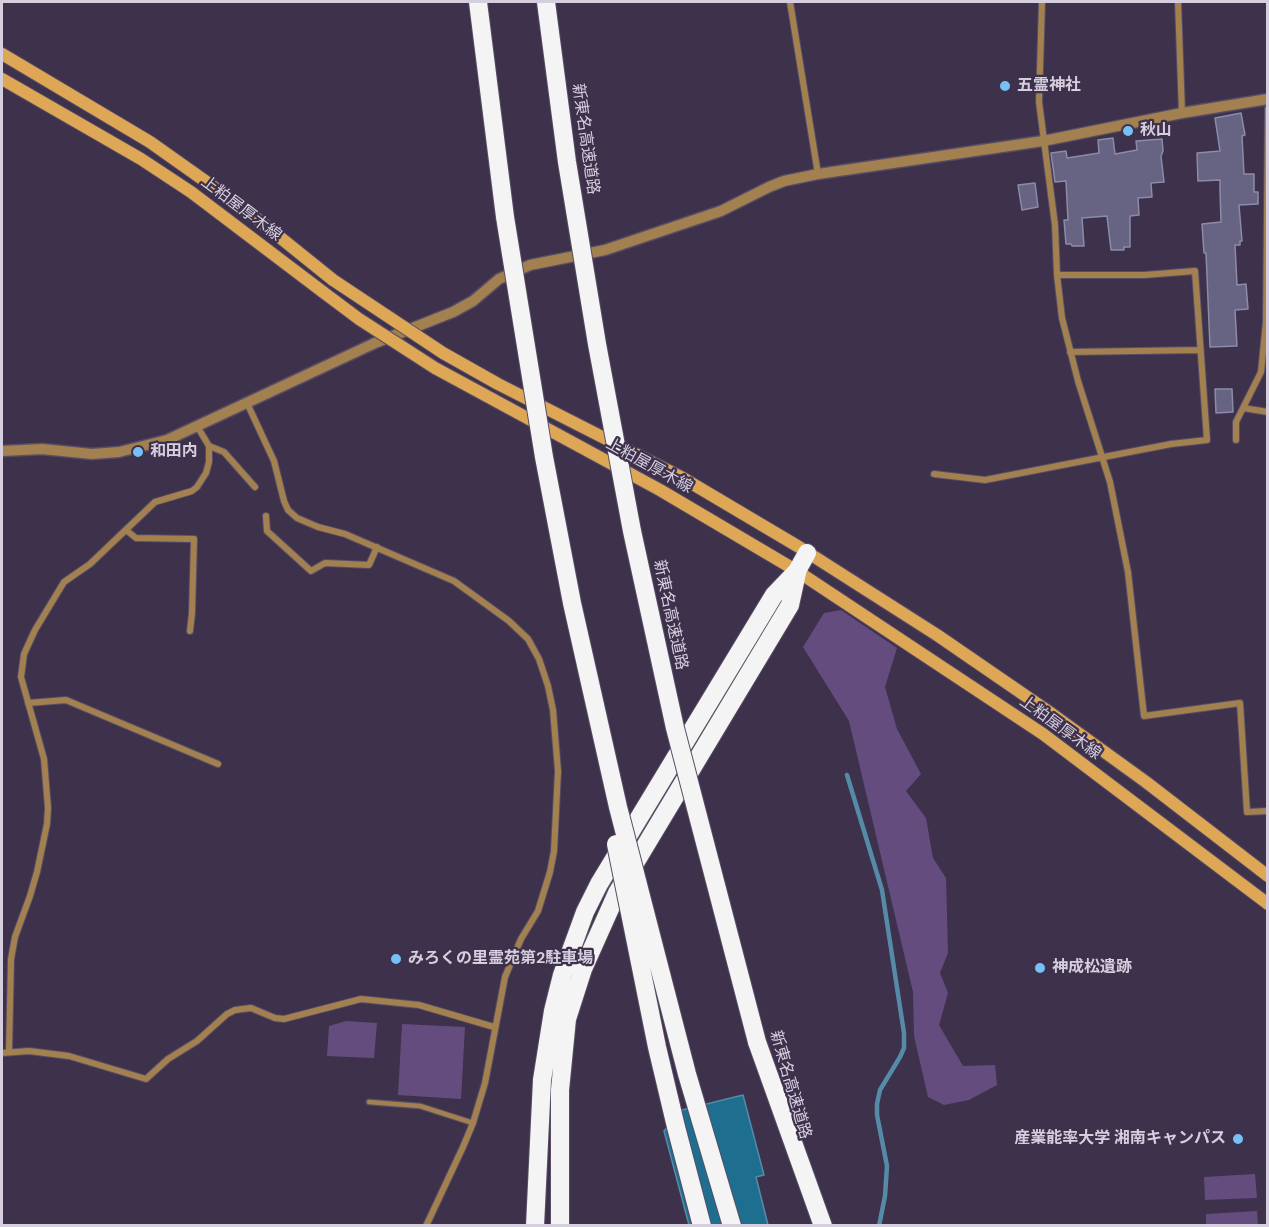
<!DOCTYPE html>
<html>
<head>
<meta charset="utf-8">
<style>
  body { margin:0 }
  #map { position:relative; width:1269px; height:1227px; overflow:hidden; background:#3d314b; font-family:"DM Sans",sans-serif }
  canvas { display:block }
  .frame { position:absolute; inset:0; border:3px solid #d5cede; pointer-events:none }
</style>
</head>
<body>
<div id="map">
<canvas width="1269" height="1227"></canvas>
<div class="frame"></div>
</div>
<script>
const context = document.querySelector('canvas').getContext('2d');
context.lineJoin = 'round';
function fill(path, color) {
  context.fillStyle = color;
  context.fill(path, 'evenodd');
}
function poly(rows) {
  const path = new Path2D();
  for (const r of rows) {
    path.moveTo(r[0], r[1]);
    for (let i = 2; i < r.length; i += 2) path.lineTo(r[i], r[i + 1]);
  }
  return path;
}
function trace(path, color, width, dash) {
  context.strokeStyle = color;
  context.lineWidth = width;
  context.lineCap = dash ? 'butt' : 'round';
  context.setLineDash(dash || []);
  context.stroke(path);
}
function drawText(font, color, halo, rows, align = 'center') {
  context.font = font + ' "DM Sans","Noto Sans JP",sans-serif';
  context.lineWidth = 4.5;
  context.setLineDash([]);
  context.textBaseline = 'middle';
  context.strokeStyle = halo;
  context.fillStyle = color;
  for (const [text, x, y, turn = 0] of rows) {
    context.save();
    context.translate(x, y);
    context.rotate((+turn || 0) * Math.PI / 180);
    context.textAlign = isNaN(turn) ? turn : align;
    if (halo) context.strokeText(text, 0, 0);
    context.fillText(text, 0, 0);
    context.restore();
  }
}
const green = poly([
  [841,610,897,648,885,687,897,729,921,774,906,791,926,818,933,858,946,878,948,953,940,973,948,993,939,1025,963,1066,995,1065,997,1085,969,1100,944,1105,928,1097,914,1036,913,992,849,721,803,647,824,613],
  [346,1021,377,1023,374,1058,327,1056,329,1026],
  [402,1024,465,1027,461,1099,398,1095],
  [1255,1174,1257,1198,1205,1200,1204,1177],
  [1257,1211,1258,1225,1206,1225,1206,1214]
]);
const water = poly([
  [743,1095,764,1175,756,1177,768,1225,689,1225,664,1131,682,1110,743,1095]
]);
const stream = poly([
  [847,775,882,890,904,1033,904,1048,900,1057,880,1090,877,1104,877,1115,887,1166,885,1196,879,1226]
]);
const building = poly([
  [1241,113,1245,135,1242,136,1244,174,1254,174,1254,192,1258,192,1258,204,1239,205,1242,241,1240,241,1240,245,1235,245,1237,285,1246,284,1248,309,1235,310,1237,346,1210,347,1206,253,1204,253,1202,224,1221,222,1220,189,1220,180,1198,181,1197,153,1220,151,1215,118,1241,113],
  [1113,138,1115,154,1137,150,1136,141,1162,139,1163,151,1161,156,1164,182,1151,183,1152,197,1138,198,1139,215,1130,216,1130,247,1124,247,1124,250,1111,250,1107,216,1082,218,1084,246,1072,246,1071,244,1066,244,1064,220,1068,220,1066,181,1055,182,1051,153,1066,151,1067,158,1099,153,1098,140,1113,138],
  [1035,183,1038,207,1022,210,1018,185,1035,183],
  [1215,389,1232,389,1233,412,1216,413,1215,389]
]);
const service = poly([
  [369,1102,420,1106,473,1123]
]);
const minor = poly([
  [790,2,818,174],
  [1042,2,1039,102,1055,225,1057,275,1062,318,1078,381,1110,482,1128,572,1144,716,1240,703,1247,812,1268,811],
  [1178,2,1182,113],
  [1070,352,1200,350],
  [247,403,274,461,284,501,288,510,297,518,318,527,345,534,454,581,509,621,528,639,539,659,548,686,553,710,558,771,554,851,550,872,538,911,521,939,505,977,485,1083,473,1123,463,1147,426,1226],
  [1243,408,1268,412],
  [1236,440,1236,422,1261,372,1266,322,1268,109],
  [209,446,224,452,255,487],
  [934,474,985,480,1171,444,1207,440,1195,271,1144,275,1057,275],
  [266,516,267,531,311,571,325,563,369,565,377,547],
  [126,530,136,538,194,539,192,613,190,631],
  [28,703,66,700,218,764],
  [9,1052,11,959,15,937,30,896,37,872,47,824,48,808,44,759,21,677,24,654,35,630,64,582,90,564,155,502,192,491,197,487,206,473,209,462,209,446,197,426],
  [2,1053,29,1051,69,1056,146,1079,168,1059,197,1041,227,1014,235,1010,251,1008,275,1018,284,1019,361,999,419,1005,494,1027]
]);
const tertiary = poly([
  [2,451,42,449,92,454,119,452,167,440,375,343,453,312,473,301,499,279,530,265,605,250,721,211,769,187,784,181,818,174,1043,141,1182,113,1268,99]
]);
const secondary = poly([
  [2,54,150,142,246,210,333,280],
  [2,79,141,159,191,192,323,292],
  [443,353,498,384,681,477,799,547,937,635,1052,714,1146,782,1268,876],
  [435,368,660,490,797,571,1043,734,1268,904]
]);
const motorway = poly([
  [757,1042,823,1226],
  [535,1226,542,1080,553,1011,562,975,585,912,599,884,774,595,797,571,807,553],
  [560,1226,560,1090,567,1019,583,969,617,893,790,605,797,573]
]);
const secondaryBridge = poly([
  [333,280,443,353],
  [323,292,359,319,435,368]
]);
const motorwayBridge = poly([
  [478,2,505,217,544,457,572,603,618,807,658,962,687,1074,732,1226],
  [546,2,567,162,597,344,632,531,675,728,757,1042],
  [616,844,657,1047,676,1127,702,1226]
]);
const markers = [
  [1005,86,6,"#76c0f7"],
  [1128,131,6,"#76c0f7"],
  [138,452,6,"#76c0f7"],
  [396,959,6,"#76c0f7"],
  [1040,968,6,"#76c0f7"],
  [1238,1139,6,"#76c0f7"]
];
const poiNames = [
  ["五霊神社",1017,86],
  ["秋山",1140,131],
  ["和田内",150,452],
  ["みろくの里霊苑第2駐車場",408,959],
  ["神成松遺跡",1052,968],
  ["産業能率大学 湘南キャンパス",1226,1139,"right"]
];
const streetNames = [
  ["新東名高速道路",585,139,82],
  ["上粕屋厚木線",241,209,37],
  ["上粕屋厚木線",649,466,29],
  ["新東名高速道路",670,615,78],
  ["上粕屋厚木線",1060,728,36],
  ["新東名高速道路",790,1085,74]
];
fill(green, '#644d7e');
fill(water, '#1e6e8f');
trace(water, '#558ba7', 1.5);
trace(stream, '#558ba7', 4.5);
fill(building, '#666482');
trace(building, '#8d8baa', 1.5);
trace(service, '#584d65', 7);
trace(minor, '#584d65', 8);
trace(tertiary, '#584d65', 13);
trace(secondary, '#584d65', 14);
trace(motorway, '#584d65', 20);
trace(service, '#a2804f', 4.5);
trace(minor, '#a2804f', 6);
trace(tertiary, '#a2804f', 10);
trace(secondary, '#dea756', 12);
trace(motorway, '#f3f4f3', 18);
trace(secondaryBridge, '#584d65', 14, []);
trace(motorwayBridge, '#584d65', 20, []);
trace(secondaryBridge, '#dea756', 12);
trace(motorwayBridge, '#f3f4f3', 18);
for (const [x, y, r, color] of markers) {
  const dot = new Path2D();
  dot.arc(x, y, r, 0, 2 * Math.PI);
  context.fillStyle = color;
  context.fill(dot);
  trace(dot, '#3d314b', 2);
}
drawText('bold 16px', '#d5cede', '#3d314b', poiNames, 'left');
drawText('16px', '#d5cede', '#3d314b', streetNames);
</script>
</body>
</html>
